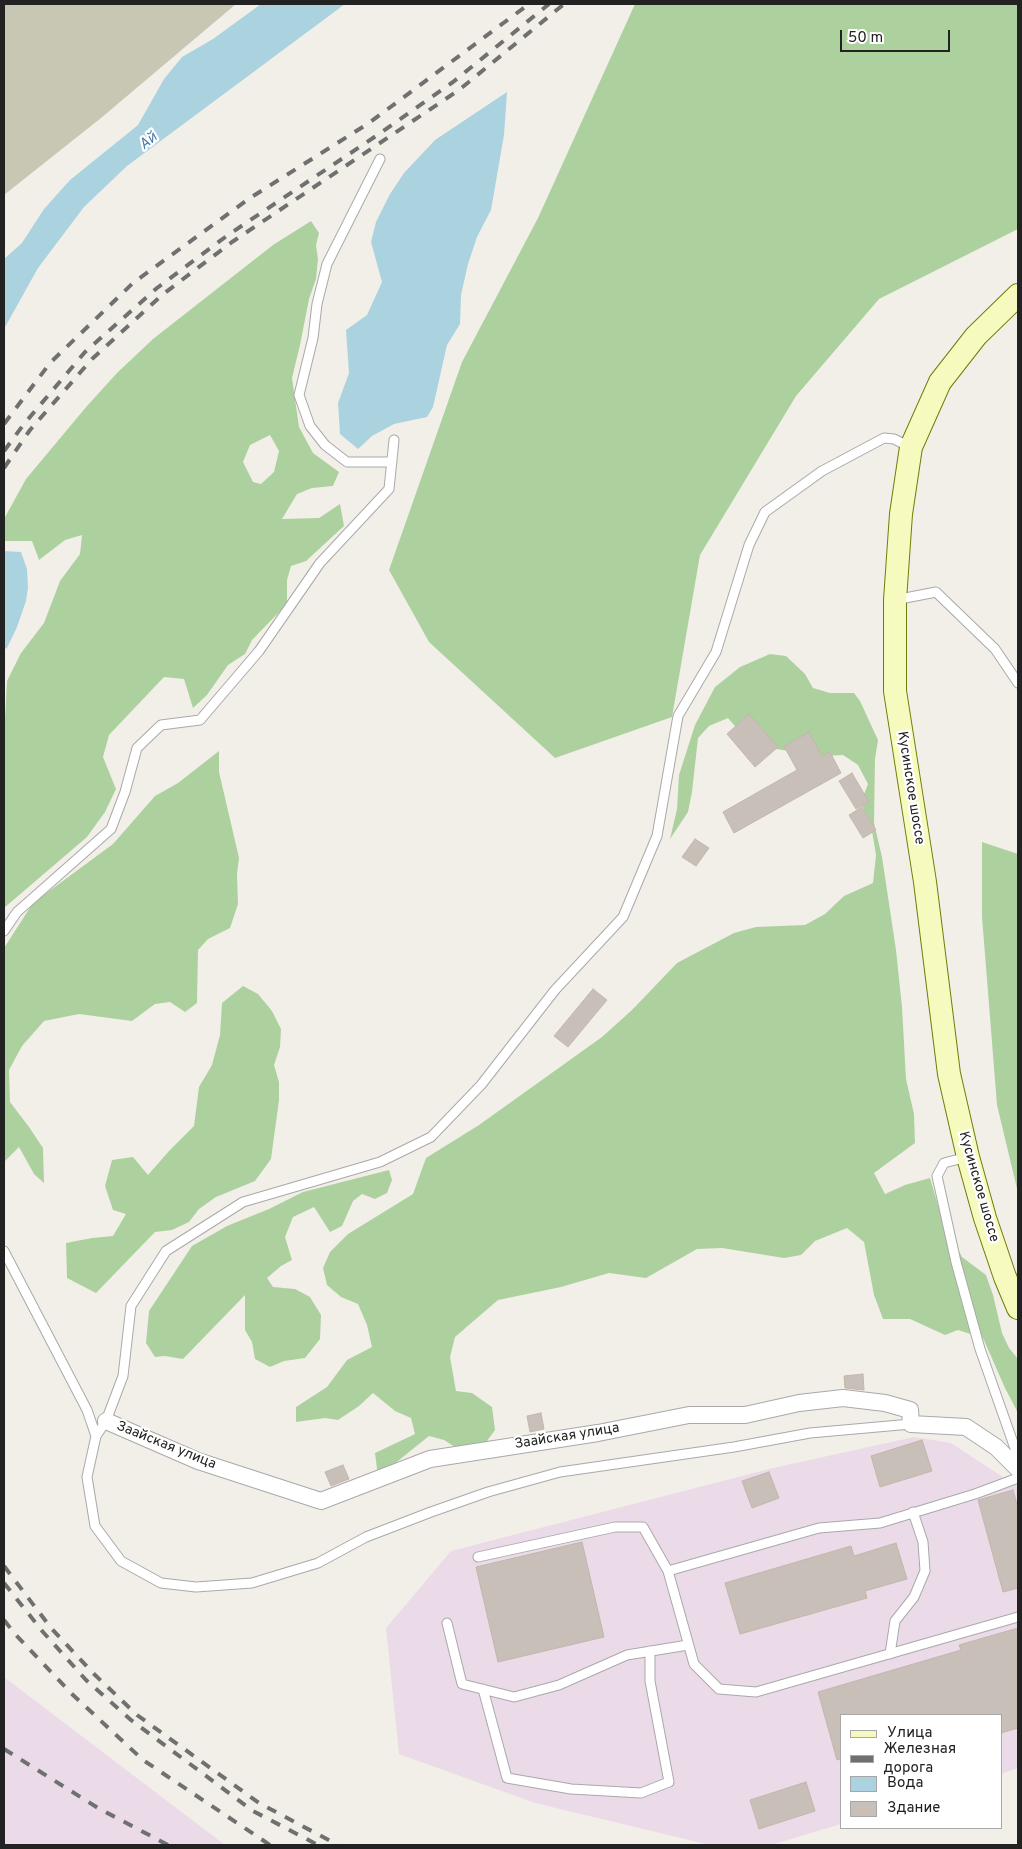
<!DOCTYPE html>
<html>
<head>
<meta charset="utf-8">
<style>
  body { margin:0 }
  #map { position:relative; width:1022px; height:1849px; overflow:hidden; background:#f2efe9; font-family:Overpass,sans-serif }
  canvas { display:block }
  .frame { position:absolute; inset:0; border:5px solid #222; pointer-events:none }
  .legend { position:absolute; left:840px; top:1714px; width:162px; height:115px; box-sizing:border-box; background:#fff; border:1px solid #a7a7a7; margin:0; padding:6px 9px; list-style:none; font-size:15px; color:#222 }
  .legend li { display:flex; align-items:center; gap:10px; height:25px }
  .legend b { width:25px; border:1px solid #a7a7a7 }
  .scale { position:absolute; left:840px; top:30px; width:110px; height:22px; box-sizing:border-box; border:2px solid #222; border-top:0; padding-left:6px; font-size:15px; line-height:18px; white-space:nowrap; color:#222; -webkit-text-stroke:4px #fff; paint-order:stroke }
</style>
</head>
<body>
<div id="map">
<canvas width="1022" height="1849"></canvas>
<div class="frame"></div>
<ul class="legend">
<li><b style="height:6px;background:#f7fabf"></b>Улица</li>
<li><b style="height:6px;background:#707070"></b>Железная дорога</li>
<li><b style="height:14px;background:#aad3df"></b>Вода</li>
<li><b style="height:14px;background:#c7bfb8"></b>Здание</li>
</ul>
<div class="scale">50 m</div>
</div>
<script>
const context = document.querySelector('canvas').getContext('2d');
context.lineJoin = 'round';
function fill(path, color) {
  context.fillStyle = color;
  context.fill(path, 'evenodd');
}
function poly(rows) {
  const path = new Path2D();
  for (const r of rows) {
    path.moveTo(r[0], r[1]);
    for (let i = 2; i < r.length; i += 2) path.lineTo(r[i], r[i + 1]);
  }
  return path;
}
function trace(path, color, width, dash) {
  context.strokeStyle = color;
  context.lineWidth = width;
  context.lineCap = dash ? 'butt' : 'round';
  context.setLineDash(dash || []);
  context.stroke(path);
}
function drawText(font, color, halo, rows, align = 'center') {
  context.font = font + ' Overpass,sans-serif';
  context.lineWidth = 4.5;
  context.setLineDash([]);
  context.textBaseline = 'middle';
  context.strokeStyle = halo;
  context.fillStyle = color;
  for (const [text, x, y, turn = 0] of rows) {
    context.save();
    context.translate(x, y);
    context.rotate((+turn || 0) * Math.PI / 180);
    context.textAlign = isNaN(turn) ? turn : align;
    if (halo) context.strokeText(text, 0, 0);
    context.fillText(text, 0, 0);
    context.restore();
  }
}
const industrial = poly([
  [914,1437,951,1443,1018,1487,1018,1768,1001,1774,1001,1715,841,1715,841,1824,771,1845,710,1845,535,1803,399,1754,386,1628,451,1551,773,1468],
  [4,1677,225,1845,4,1845]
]);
const construction = poly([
  [4,4,236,4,101,118,4,195]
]);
const forest = poly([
  [635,4,1018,4,1018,229,879,299,796,396,700,555,672,717,555,758,429,642,389,570,462,362,538,218],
  [311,221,319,233,316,245,318,259,316,279,309,299,300,345,292,378,299,427,313,453,339,472,333,486,312,488,297,494,282,519,319,518,340,504,344,526,306,561,291,566,287,580,287,604,252,640,245,654,228,665,207,695,193,708,184,679,164,677,109,735,103,757,116,789,105,812,87,837,4,908,4,739,7,681,21,653,44,623,60,581,80,554,82,535,65,540,39,560,32,541,4,541,4,519,26,479,87,406,117,373,153,339,273,245],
  [270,435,279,451,274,472,261,484,253,482,243,462,250,445],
  [770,654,786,656,805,674,813,688,830,693,854,693,860,701,878,740,875,759,874,823,882,857,896,950,902,1007,906,1079,914,1114,915,1143,874,1173,885,1194,905,1185,930,1178,942,1219,962,1257,986,1275,993,1295,1002,1333,1009,1348,1018,1359,1018,1413,1005,1388,983,1338,958,1330,945,1335,910,1319,883,1319,874,1295,864,1242,847,1228,815,1241,801,1255,784,1258,722,1248,697,1249,646,1278,609,1273,561,1287,498,1300,455,1337,450,1357,456,1391,472,1393,492,1407,495,1430,477,1455,458,1449,444,1440,429,1436,378,1477,375,1453,415,1434,411,1418,395,1411,373,1393,359,1406,338,1420,325,1418,296,1422,296,1407,327,1387,347,1360,372,1347,367,1325,358,1304,341,1297,327,1285,323,1268,330,1252,348,1234,413,1194,426,1158,479,1125,602,1037,632,1010,677,963,734,933,756,927,805,925,825,914,844,896,873,883,876,855,872,831,861,802,868,784,858,765,843,755,824,756,776,749,740,732,728,718,709,726,698,738,692,792,688,812,670,839,677,809,679,775,695,725,715,687,740,667],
  [219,751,219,772,239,858,237,874,238,904,230,928,208,939,198,950,197,1003,185,1012,170,1002,155,1004,132,1021,79,1014,44,1021,22,1046,9,1070,10,1102,29,1127,43,1148,44,1183,34,1174,19,1147,4,1162,4,948,33,903,113,844,155,796,178,783],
  [982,842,1018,854,1018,1193,997,1105,982,917],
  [243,986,258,994,272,1011,281,1029,280,1047,274,1065,279,1082,279,1100,271,1159,255,1181,216,1197,199,1209,189,1222,172,1230,155,1232,96,1293,67,1278,66,1243,92,1238,113,1236,126,1214,113,1210,105,1186,112,1160,133,1157,148,1175,169,1151,194,1126,199,1087,212,1065,220,1035,222,1003],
  [389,1170,392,1180,387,1193,375,1199,362,1194,353,1201,342,1226,330,1232,314,1207,293,1217,285,1237,292,1260,281,1266,267,1278,273,1287,295,1289,310,1297,321,1315,320,1339,305,1358,284,1361,270,1367,255,1359,252,1342,245,1330,245,1295,183,1359,165,1356,155,1357,146,1343,149,1311,192,1246,227,1226,269,1209,303,1192]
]);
const water = poly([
  [261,4,345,4,127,166,84,207,38,268,4,329,4,259,22,243,44,209,70,180,138,125,164,79,182,57,213,39],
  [507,92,504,135,491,210,477,237,468,264,461,295,460,324,447,345,433,407,427,417,394,424,372,436,358,449,340,434,338,403,349,373,346,330,367,315,382,282,371,242,376,222,390,194,404,173,435,140],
  [4,551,21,552,27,569,28,588,26,601,17,627,7,648,4,649]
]);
const building = poly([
  [749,714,778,747,755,767,727,734,749,714],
  [809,732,822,756,830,752,841,773,734,833,723,812,797,770,784,746,809,732],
  [852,773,869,802,856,809,839,781,852,773],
  [862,807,876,830,863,838,849,815,862,807],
  [695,839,709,848,696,866,682,857,695,839],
  [593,989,607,1000,568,1047,554,1036,593,989],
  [863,1374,864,1390,845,1388,844,1376,863,1374],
  [541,1413,544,1429,530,1432,527,1416,541,1413],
  [922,1440,932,1471,880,1487,871,1456,922,1440],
  [343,1465,349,1479,331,1486,325,1472,343,1465],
  [769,1472,779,1498,752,1508,742,1481,769,1472],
  [1013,1490,1018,1508,1018,1588,1003,1592,978,1500,1013,1490],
  [582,1542,604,1637,498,1662,476,1567,582,1542],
  [896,1543,907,1579,865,1591,867,1598,740,1634,725,1583,851,1546,854,1556,896,1543],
  [1018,1628,1018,1728,1001,1733,1001,1715,841,1715,841,1759,837,1760,818,1692,961,1650,959,1645,1018,1628],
  [806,1782,815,1811,759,1829,750,1800,806,1782]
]);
const service = poly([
  [380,159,327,264,317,304,313,338,299,395,310,426,325,445,347,462,392,462],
  [910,447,894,439,884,438,822,471,765,512,749,545,716,652,678,716,657,836,623,917,555,990,481,1085,431,1137,380,1162,243,1202,166,1251,131,1306,123,1376,106,1421,96,1436,87,1477,95,1526,121,1561,161,1583,196,1587,252,1583,318,1563,366,1537,431,1512,488,1492,560,1472,734,1447,810,1433,911,1424],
  [895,600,936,592,995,649,1018,683],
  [4,931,17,912,111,829,125,792,137,748,161,725,200,720,259,651,320,563,389,489,394,440],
  [967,1157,944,1163,937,1176,956,1262,980,1349,1018,1457],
  [4,1251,87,1410,96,1436],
  [478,1557,615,1527,643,1527,668,1571,819,1528,880,1523,975,1494,1018,1478],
  [668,1571,694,1664,719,1689,756,1692,1018,1617],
  [447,1623,462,1684,514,1697,559,1685,627,1655,688,1645],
  [890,1654,895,1621,914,1597,925,1571,923,1542,913,1512],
  [483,1689,507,1778,571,1789,641,1793,669,1782,650,1681,650,1651]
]);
const minor = poly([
  [106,1421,198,1461,321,1501,430,1459,598,1433,689,1415,745,1415,799,1403,843,1398,885,1403,910,1410,911,1424,966,1427,996,1447,1018,1469]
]);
const secondary = poly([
  [1018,295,976,336,940,382,911,447,901,514,895,600,895,691,925,882,949,1074,968,1157,985,1218,1005,1277,1018,1308]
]);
const rail = poly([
  [4,424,50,363,133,283,250,198,369,123,529,4],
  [4,451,24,424,85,352,157,288,228,235,376,136,453,82,549,4],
  [4,468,30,430,92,359,162,295,232,242,459,90,564,4],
  [4,1566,51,1628,94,1674,137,1715,259,1803,338,1845],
  [4,1583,43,1632,86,1680,131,1720,253,1811,318,1845],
  [4,1620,15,1634,73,1695,143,1760,270,1845],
  [4,1749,98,1808,168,1845]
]);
const streetNames = [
  ["Кусинское шоссе",910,788,81],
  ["Кусинское шоссе",978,1187,74],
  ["Заайская улица",567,1437,-9],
  ["Заайская улица",166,1446,22]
];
const waterNames = [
  ["Ай",149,142,-39]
];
fill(industrial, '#ebdbe8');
fill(construction, '#c7c7b4');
fill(forest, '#add19e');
fill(water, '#aad3df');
fill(building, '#c7bfb8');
trace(building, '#c4b6ab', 1);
trace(service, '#a9a9a9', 11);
trace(minor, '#a9a9a9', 18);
trace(secondary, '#707d05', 24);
trace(service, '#fff', 9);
trace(minor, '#fff', 16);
trace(secondary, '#f7fabf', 22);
trace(rail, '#707070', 4, [10, 10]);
drawText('14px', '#222', '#fff', streetNames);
drawText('italic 15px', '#4a7aab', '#fff', waterNames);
</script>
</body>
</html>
